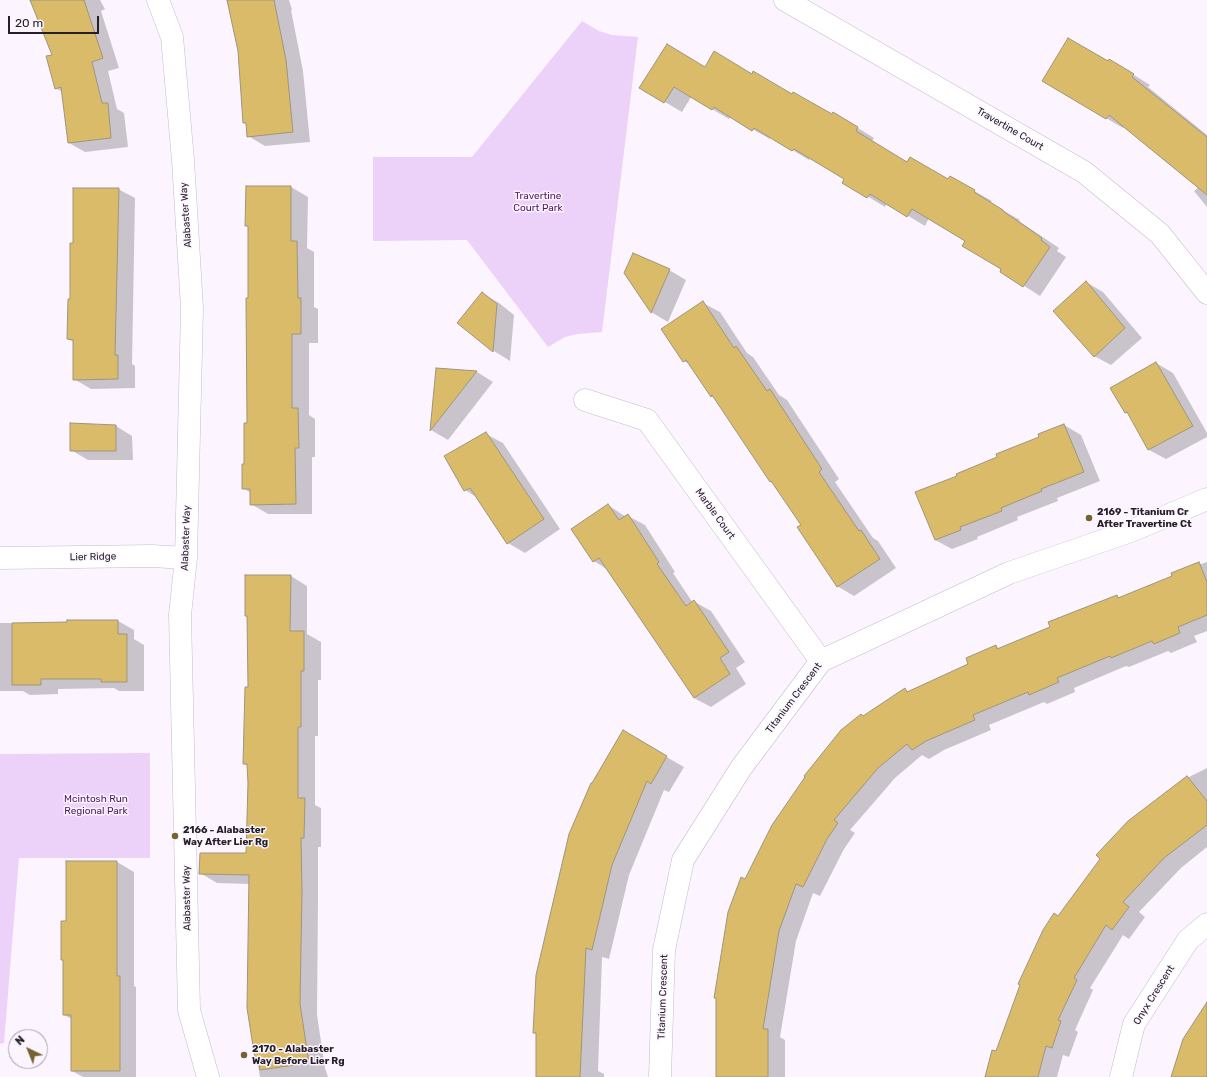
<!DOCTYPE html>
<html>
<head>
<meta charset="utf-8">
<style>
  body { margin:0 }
  #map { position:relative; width:1207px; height:1077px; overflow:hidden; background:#fcf5ff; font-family:Rubik,sans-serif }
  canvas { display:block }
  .north { position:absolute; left:8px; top:1029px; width:40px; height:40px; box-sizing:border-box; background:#fcf5ff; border:1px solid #a6a0a9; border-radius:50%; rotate:317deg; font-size:11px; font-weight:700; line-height:16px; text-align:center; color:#252028 }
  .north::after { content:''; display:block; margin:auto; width:14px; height:18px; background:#746230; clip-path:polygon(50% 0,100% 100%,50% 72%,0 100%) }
  .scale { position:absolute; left:8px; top:16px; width:91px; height:18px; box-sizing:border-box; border:2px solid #252028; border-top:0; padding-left:5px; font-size:12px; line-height:14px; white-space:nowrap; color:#252028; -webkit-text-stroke:3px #fcf5ff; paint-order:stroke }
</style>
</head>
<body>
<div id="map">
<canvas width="1207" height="1077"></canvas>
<div class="north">N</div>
<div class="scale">20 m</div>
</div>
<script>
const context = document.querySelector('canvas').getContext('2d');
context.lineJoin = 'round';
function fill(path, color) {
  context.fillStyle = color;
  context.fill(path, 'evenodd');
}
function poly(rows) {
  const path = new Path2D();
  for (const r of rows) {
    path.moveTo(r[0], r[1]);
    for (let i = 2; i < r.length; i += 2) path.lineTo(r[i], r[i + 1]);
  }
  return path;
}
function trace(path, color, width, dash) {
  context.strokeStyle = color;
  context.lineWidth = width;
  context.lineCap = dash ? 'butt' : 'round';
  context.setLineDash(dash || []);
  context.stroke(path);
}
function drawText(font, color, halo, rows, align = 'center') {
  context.font = font + ' Rubik,sans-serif';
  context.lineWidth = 3;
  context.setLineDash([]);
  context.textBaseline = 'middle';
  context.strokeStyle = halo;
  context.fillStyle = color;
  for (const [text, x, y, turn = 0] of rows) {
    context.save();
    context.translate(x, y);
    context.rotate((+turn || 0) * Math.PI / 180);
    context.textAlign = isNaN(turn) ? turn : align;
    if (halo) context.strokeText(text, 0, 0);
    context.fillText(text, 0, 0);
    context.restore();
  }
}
const green = poly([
  [582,21,599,31,612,35,638,37,602,332,577,334,565,337,548,347,467,240,373,241,373,157,472,157],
  [150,753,150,858,19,858,4,1043,0,1044,0,754]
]);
const shadow = poly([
  [31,0,100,0,105,9,101,11,119,68,108,71,117,109,124,113,128,147,85,152,69,143,63,92,55,88,53,56],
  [228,0,289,0,292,10,291,10,303,71,310,142,265,146,248,136,247,124,244,122,239,51],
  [1108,63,1126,70,1150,85,1148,87,1207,135,1207,207,1194,191,1199,187,1124,126,1123,128,1106,118],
  [705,68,752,75,850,123,874,138,872,141,908,163,948,180,967,187,992,201,990,203,1020,220,1019,221,1059,248,1057,251,1066,257,1040,296,1001,271,1003,269,966,241,929,218,925,226,887,203,885,207,844,182,846,179,811,158,809,160,771,137,770,139,731,117,729,119,691,97,682,112,641,88],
  [247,187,291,187,308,197,307,248,314,252,314,307,318,309,318,343,309,343,309,415,315,419,315,457,312,457,312,514,268,514,251,504,251,493,243,488,248,424,250,227,246,226],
  [118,189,135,198,132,364,135,366,135,388,91,389,74,379,74,342,68,339,74,244],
  [669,270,686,280,668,322,651,312,626,273],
  [1086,282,1103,292,1142,338,1111,365,1094,356],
  [482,293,499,303,514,315,510,361,494,351,458,323],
  [703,303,720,312,747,353,753,357,779,395,787,400,839,479,835,482,873,538,878,541,896,568,854,596,837,586,802,525,774,483,770,481,716,399,711,396,691,365,684,361],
  [1156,363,1173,373,1207,433,1207,437,1166,459,1149,450,1130,415,1125,412],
  [437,369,477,372,493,382,448,440,431,430],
  [1064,425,1081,435,1100,481,1057,498,1058,501,1017,517,1018,520,977,537,978,539,952,549,935,540,958,476],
  [116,426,132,436,133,460,88,460,71,450],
  [486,434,503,443,560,529,525,553,508,543,478,498,465,490],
  [608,505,626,517,628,516,645,525,675,572,673,573,693,603,695,602,711,611,745,662,736,668,746,684,711,707,694,698,608,570,594,561],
  [1207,562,1207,631,1194,636,1197,642,1171,653,1168,651,1129,667,1126,666,1074,688,1075,692,1047,704,1044,702,989,725,991,730,944,750,929,759,922,755,895,778,850,830,855,833,844,849,820,896,813,893,796,941,780,1037,785,1040,785,1077,717,1077,746,880,861,715,864,717,905,690,909,692,970,665,996,646,1000,649,1051,627,1117,596,1120,598,1173,576,1199,563,1201,564],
  [291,576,307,586,307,634,321,642,321,680,318,680,318,736,315,736,315,805,321,808,321,847,318,847,318,903,317,1015,325,1068,328,1077,260,1077,248,1008,250,884,217,883,200,873,247,854,248,766,244,764,249,688],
  [118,621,134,630,134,639,144,645,144,691,119,691,114,688,58,689,58,694,30,695,23,691,0,691,0,623,68,623],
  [623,732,684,767,669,792,664,790,629,875,609,959,602,957,598,1071,604,1074,604,1077,538,1077,537,1034,534,1033,592,784],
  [1207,768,1207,847,1181,868,1139,912,1145,917,1129,939,1123,935,1090,988,1093,990,1075,1030,1078,1032,1069,1057,1063,1055,1057,1077,986,1077,1058,917,1185,779],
  [117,862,134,872,134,986,136,987,136,1077,83,1077,72,1071,72,1019,64,1015,64,960,67,922]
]);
const building = poly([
  [30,0,84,0,103,58,92,62,102,103,108,103,111,138,68,143,61,87,55,89,46,56,52,55,30,0],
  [227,0,274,0,286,60,293,132,247,137,246,123,243,123,238,51,227,0],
  [1068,38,1108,61,1109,59,1134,74,1132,77,1207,137,1207,195,1109,115,1106,119,1042,81,1068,38],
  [667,44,705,67,714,51,752,74,753,71,792,94,793,92,832,114,833,112,858,127,856,131,907,162,910,157,948,179,950,176,975,190,974,192,1003,210,1003,211,1042,238,1041,240,1050,247,1023,287,1000,272,1001,269,962,246,965,241,912,209,907,217,870,194,867,198,842,183,844,179,794,149,792,151,754,128,752,131,714,107,712,110,674,87,664,103,639,88,667,44],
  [246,186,291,186,291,241,297,241,298,298,301,298,301,334,292,334,292,408,298,408,299,448,295,448,296,504,250,505,250,489,242,489,242,464,244,464,244,423,247,423,246,298,248,298,248,226,245,226,246,186],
  [73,188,119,188,115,355,118,355,118,379,73,380,73,340,67,339,68,299,70,299,70,243,73,243,73,188],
  [633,253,670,269,651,313,624,273,633,253],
  [1086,281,1125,328,1094,357,1053,311,1086,281],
  [482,292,497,304,493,352,457,323,482,292],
  [703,301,734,348,736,346,767,391,770,389,822,469,819,472,859,531,861,530,880,559,837,587,797,527,801,525,771,481,770,482,712,395,711,397,686,360,683,362,661,329,703,301],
  [1156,362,1193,426,1148,450,1127,412,1125,413,1110,388,1156,362],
  [436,368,477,371,430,431,436,368],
  [70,423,116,425,116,451,70,451,70,423],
  [1064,424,1084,472,1041,489,1042,491,1001,508,1002,511,960,527,961,530,935,540,915,492,957,476,956,474,997,457,996,454,1039,437,1038,434,1064,424],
  [486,432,544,519,507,544,470,488,464,491,444,456,486,432],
  [608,504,619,520,628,514,659,562,657,564,686,606,694,600,729,652,720,658,730,674,694,698,599,558,593,562,571,529,608,504],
  [1199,562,1207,582,1207,615,1178,627,1180,633,1154,644,1152,641,1111,658,1110,656,1057,678,1059,682,1029,695,1028,692,973,715,975,720,926,741,912,750,907,744,878,768,834,820,838,823,827,839,803,887,796,884,779,931,763,1029,768,1029,768,1077,716,1077,716,998,714,998,728,912,741,877,745,879,772,825,805,777,804,776,841,730,861,714,863,716,905,688,907,692,968,664,966,658,996,645,997,649,1050,627,1048,622,1117,595,1118,598,1172,576,1171,573,1199,562],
  [245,575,291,575,290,631,304,631,304,671,301,671,301,727,298,727,298,798,305,798,304,838,301,838,302,892,300,1004,309,1063,260,1070,258,1058,255,1059,247,1008,249,875,199,874,200,853,246,853,248,783,247,764,243,764,245,687,248,687,247,616,245,616,245,575],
  [67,620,118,620,118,634,127,634,127,682,101,682,101,679,41,679,41,685,12,685,12,623,67,622,67,620],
  [623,730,667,756,651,784,647,781,612,865,592,950,586,948,580,1077,536,1077,536,1033,533,1033,536,975,569,834,591,783,592,783,623,730],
  [1187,776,1207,801,1207,825,1164,858,1123,902,1129,907,1112,930,1106,925,1074,978,1077,980,1058,1020,1061,1021,1052,1048,1046,1046,1038,1077,985,1077,992,1050,996,1051,1020,985,1018,984,1043,930,1054,913,1058,916,1100,859,1096,855,1128,821,1187,776],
  [66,861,117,861,117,976,120,976,120,1071,71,1071,71,1015,63,1015,63,960,61,960,61,921,66,921,66,861],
  [1207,1002,1207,1077,1171,1077,1183,1039,1207,1002]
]);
const minor = poly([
  [158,0,172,37,183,160,192,308,186,558,180,615,189,1010,208,1077],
  [785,0,1084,172,1160,234,1207,293],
  [585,400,647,420,821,661],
  [0,558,152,556,186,558],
  [660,1077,664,950,683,860,741,768,821,661,1009,573,1131,531,1207,499],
  [1121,1077,1134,1024,1188,940,1207,924]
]);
const markers = [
  [1089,518,4,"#746230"],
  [175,836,4,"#746230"],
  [244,1055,4,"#746230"]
];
const streetNames = [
  ["Travertine Court",1010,129,30],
  ["Alabaster Way",186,215,-94],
  ["Marble Court",715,514,54],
  ["Alabaster Way",186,538,-88],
  ["Lier Ridge",93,557,-1],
  ["Titanium Crescent",794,698,-53],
  ["Alabaster Way",187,898,-91],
  ["Onyx Crescent",1154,995,-58],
  ["Titanium Crescent",663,997,-88]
];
const parkNames = [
  ["Travertine",538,196],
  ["Court Park",538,208],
  ["Mcintosh Run",96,799],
  ["Regional Park",96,811]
];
const poiNames = [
  ["2169 - Titanium Cr",1097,512],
  ["After Travertine Ct",1097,524],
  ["2166 - Alabaster",183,830],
  ["Way After Lier Rg",183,842],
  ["2170 - Alabaster",252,1049],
  ["Way Before Lier Rg",252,1061]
];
fill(green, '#ecd1f8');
fill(shadow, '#0003');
fill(building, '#d9bb69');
trace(building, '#9e957c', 1);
trace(minor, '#c8b8cf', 23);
trace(minor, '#fff', 22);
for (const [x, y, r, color] of markers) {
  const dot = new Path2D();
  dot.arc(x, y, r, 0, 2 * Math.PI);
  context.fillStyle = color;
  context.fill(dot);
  trace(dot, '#fcf5ff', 1.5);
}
drawText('10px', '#252028', '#fcf5ff', streetNames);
drawText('10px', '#4f1565', '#fcf5ff', parkNames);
drawText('bold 10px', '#252028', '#fcf5ff', poiNames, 'left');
</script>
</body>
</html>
